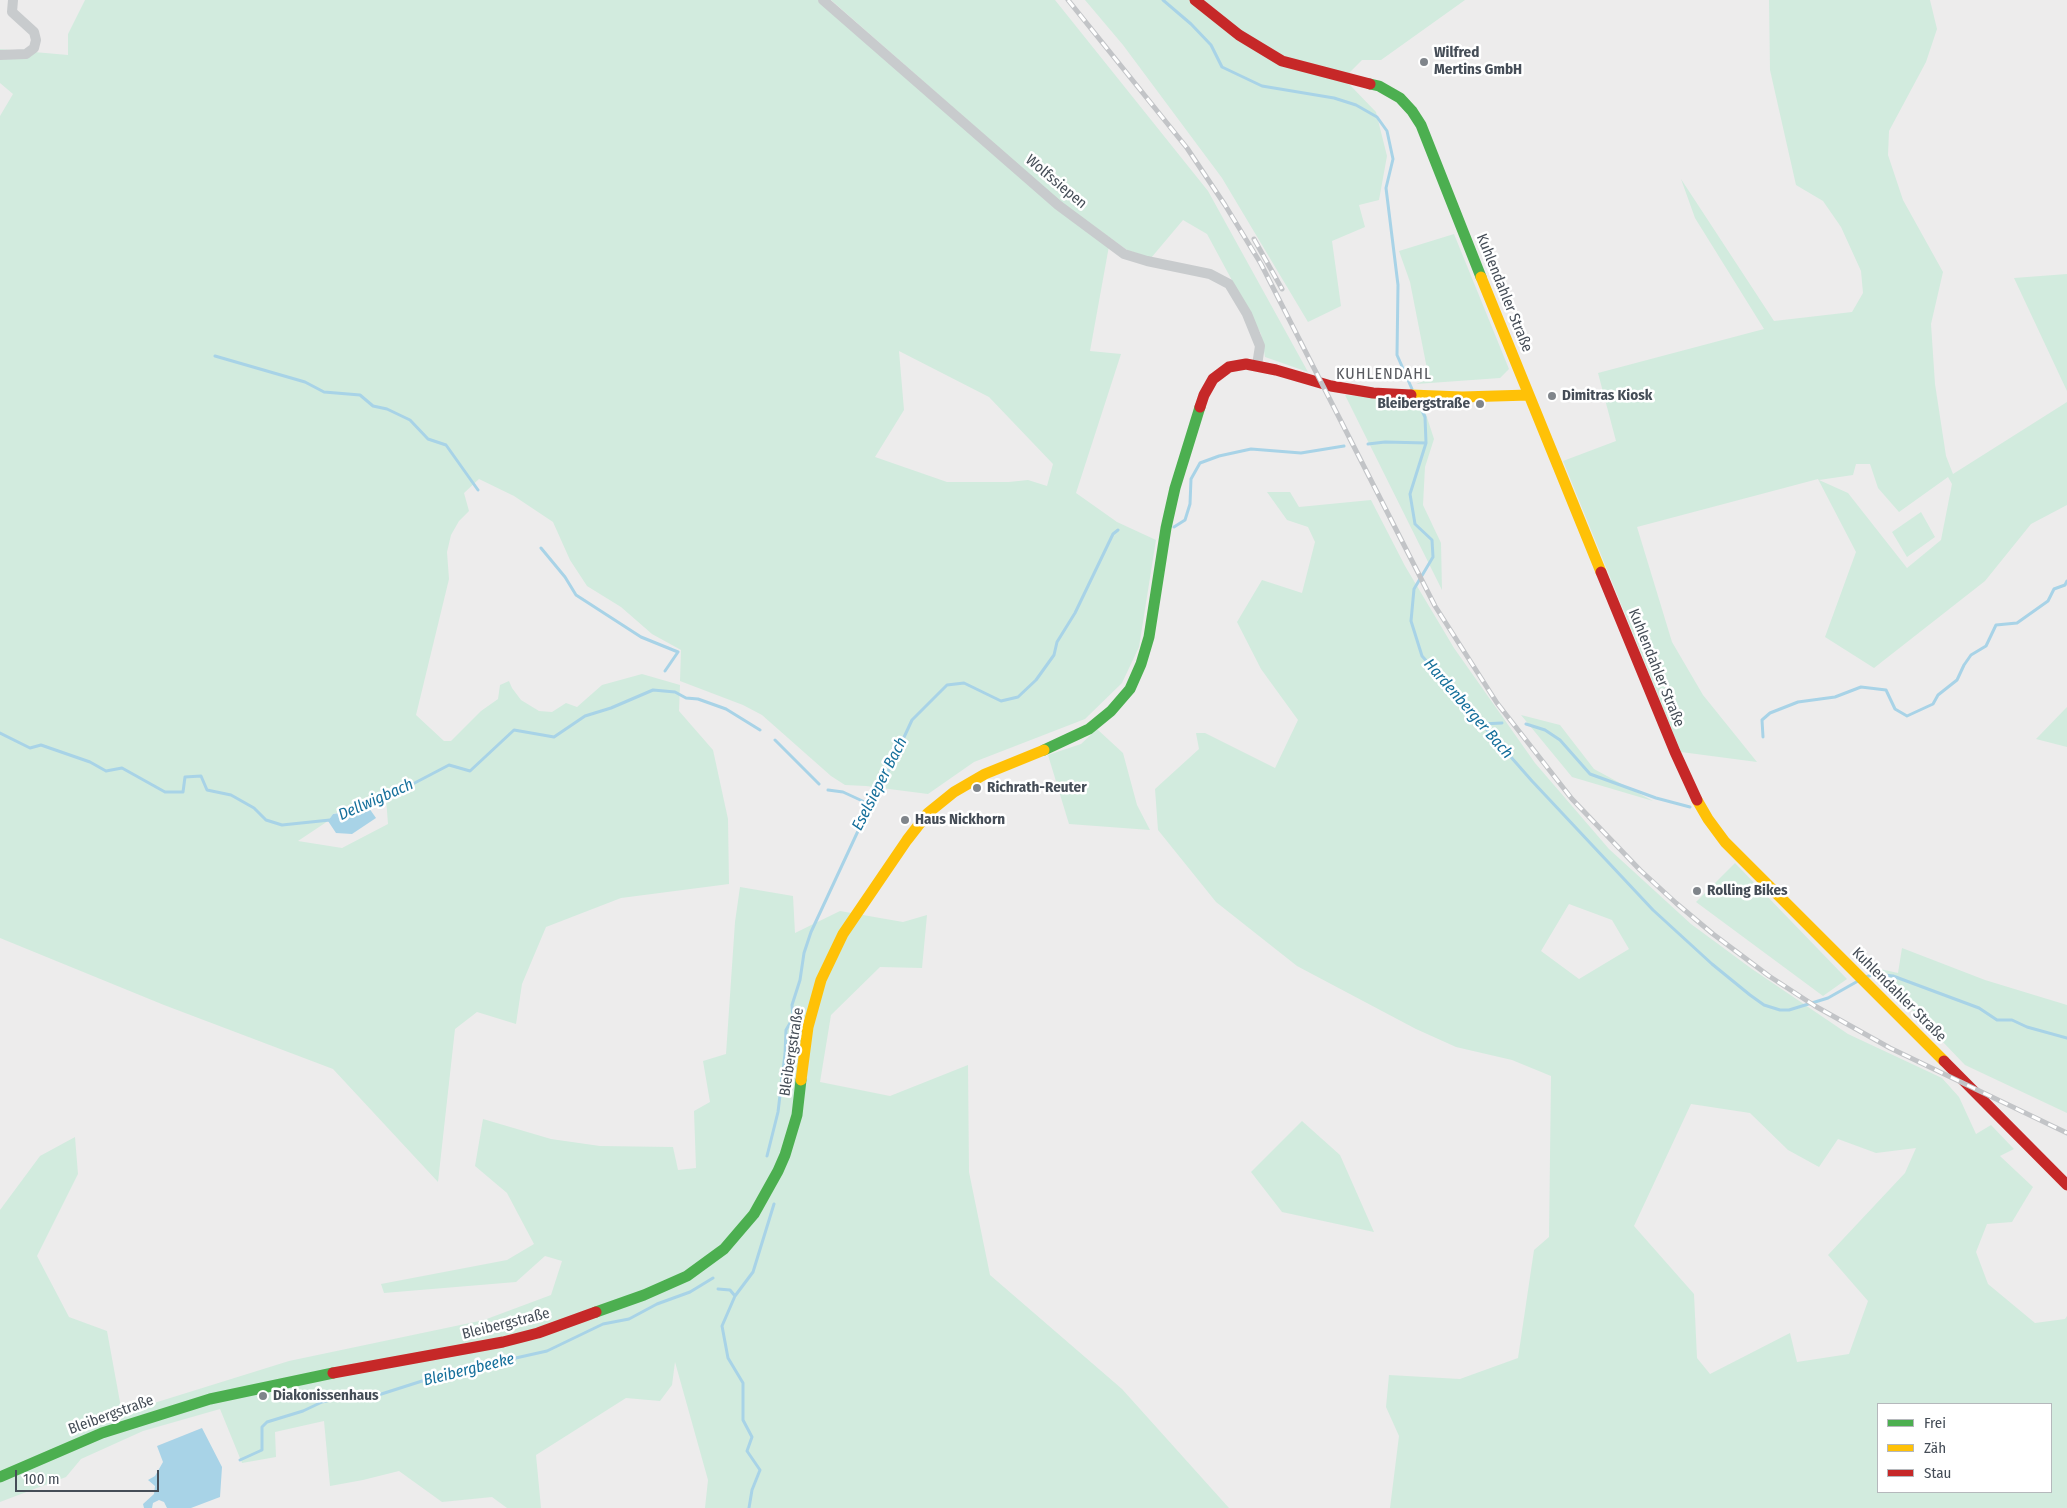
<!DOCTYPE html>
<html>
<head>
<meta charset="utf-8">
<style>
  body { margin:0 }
  #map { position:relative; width:2067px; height:1508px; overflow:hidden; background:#edecec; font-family:"Fira Sans Condensed",sans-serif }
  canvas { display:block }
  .legend { position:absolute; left:1877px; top:1403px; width:175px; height:90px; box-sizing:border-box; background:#fff; border:1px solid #b5b8bc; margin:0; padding:6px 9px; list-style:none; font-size:15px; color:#454d57 }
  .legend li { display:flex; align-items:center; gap:10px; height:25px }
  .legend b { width:25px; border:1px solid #b5b8bc }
  .scale { position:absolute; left:15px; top:1470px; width:144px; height:22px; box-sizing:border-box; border:2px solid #454d57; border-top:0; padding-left:6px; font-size:15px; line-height:18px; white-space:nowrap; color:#454d57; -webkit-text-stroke:4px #fff; paint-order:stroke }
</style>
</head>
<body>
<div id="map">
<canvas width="2067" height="1508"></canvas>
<ul class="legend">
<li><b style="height:6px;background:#4caf50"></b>Frei</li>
<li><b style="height:6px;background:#ffc107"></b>Zäh</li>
<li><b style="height:6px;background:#c62828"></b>Stau</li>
</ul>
<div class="scale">100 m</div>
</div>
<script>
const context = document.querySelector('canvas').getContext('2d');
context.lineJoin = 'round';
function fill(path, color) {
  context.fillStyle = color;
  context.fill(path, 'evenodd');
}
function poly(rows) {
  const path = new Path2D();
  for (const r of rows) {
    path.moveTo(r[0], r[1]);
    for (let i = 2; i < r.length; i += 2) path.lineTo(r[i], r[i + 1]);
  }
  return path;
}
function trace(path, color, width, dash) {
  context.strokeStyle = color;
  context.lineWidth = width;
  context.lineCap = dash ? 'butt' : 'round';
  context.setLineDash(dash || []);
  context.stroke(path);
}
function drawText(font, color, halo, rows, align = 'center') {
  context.font = font + ' "Fira Sans Condensed",sans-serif';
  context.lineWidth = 5;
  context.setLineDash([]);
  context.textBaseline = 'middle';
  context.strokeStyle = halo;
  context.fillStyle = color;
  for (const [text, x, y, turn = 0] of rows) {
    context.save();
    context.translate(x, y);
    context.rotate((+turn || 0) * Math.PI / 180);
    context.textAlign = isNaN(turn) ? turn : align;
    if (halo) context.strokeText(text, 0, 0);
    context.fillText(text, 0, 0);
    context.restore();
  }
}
const green = poly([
  [85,0,818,0,1057,207,1109,246,1090,351,1121,354,1076,493,1117,522,1156,540,1139,647,1122,683,1085,719,974,762,928,794,866,786,845,785,831,776,762,715,743,705,680,681,681,650,652,634,621,607,587,586,570,560,553,522,514,496,479,479,464,493,469,511,459,521,451,535,447,552,449,579,416,715,444,741,451,741,481,711,498,699,500,685,509,681,512,688,521,700,539,711,552,712,566,703,577,707,602,685,642,674,680,685,679,711,713,750,728,819,729,884,621,898,546,927,522,984,516,1024,477,1012,455,1029,438,1182,333,1069,164,1005,0,938,0,116,13,94,0,83,0,49,68,55,68,34],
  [899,351,989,397,1053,464,1047,486,1028,480,1009,482,947,482,875,457,904,410],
  [386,798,388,824,342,848,298,841,328,821,333,814],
  [831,0,1055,0,1208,191,1308,372,1265,357,1261,334,1207,234,1183,220,1151,258,1127,250,1063,204],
  [1085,0,1465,0,1381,60,1362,60,1350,72,1349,84,1376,112,1387,156,1379,200,1359,205,1365,227,1332,241,1341,306,1308,322,1222,178,1123,45],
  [1769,0,1930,0,1937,29,1926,62,1889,131,1888,155,1903,200,1943,272,1931,324,1935,384,1946,456,1953,474,2067,402,2067,505,2031,524,1985,581,1874,668,1825,637,1856,552,1818,479,1637,527,1672,642,1703,695,1757,762,1681,752,1563,461,1616,441,1598,373,1764,329,1695,218,1681,179,1774,321,1852,312,1863,293,1861,271,1841,227,1823,201,1796,185,1770,70],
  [1856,464,1870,464,1878,488,1899,512,1948,477,1952,484,1941,540,1907,568,1848,493,1819,480,1853,475],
  [1454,234,1509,369,1500,378,1416,384,1429,379,1410,282,1399,251],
  [2067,274,2067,391,2014,278],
  [1345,395,1422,402,1434,439,1425,467,1423,505,1441,543,1442,590],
  [1267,492,1290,492,1299,507,1371,500,1405,566,1454,648,1535,763,1609,849,1691,924,1752,969,1848,1034,1942,1078,1959,1097,1976,1134,1991,1125,2014,1149,2000,1156,2033,1187,2012,1222,1987,1224,1976,1252,1988,1284,2035,1323,2065,1319,2067,1316,2067,1508,1390,1508,1399,1436,1386,1407,1389,1375,1460,1379,1518,1358,1534,1250,1549,1237,1551,1076,1512,1060,1456,1047,1416,1029,1297,966,1216,902,1158,830,1155,789,1199,749,1196,733,1205,733,1275,768,1298,720,1261,669,1237,622,1262,580,1302,593,1315,542,1308,527,1287,520],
  [1569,904,1612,920,1629,949,1579,979,1541,951],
  [1691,1104,1750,1113,1788,1150,1819,1167,1838,1139,1876,1153,1916,1148,1905,1173,1828,1255,1868,1301,1849,1354,1797,1362,1790,1333,1710,1374,1697,1358,1694,1294,1634,1226],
  [2051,1404,2051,1492,1878,1492,1878,1404],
  [1921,512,1935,537,1907,557,1892,532],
  [2067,707,2067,747,2036,739],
  [1521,715,1560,725,1594,769,1653,801,1572,777],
  [1097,729,1123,753,1137,805,1150,830,1069,824,1048,755,1081,744],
  [1735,863,1847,979,1823,996,1696,902],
  [740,887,793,896,795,933,840,911,903,922,927,915,922,968,880,967,831,1015,820,1082,890,1096,968,1065,969,1172,990,1275,1122,1389,1229,1508,705,1508,708,1480,675,1362,672,1385,660,1401,626,1398,536,1455,541,1508,507,1508,492,1497,442,1502,399,1471,363,1480,330,1486,324,1421,275,1432,276,1457,242,1463,220,1409,143,1431,81,1459,66,1477,0,1502,0,1210,40,1156,75,1137,78,1174,37,1256,69,1317,107,1331,122,1413,289,1361,484,1320,551,1295,562,1261,545,1256,516,1282,384,1293,381,1284,507,1260,534,1244,507,1193,475,1166,483,1119,551,1139,600,1146,673,1147,678,1170,696,1168,694,1111,710,1102,703,1061,726,1054,735,922],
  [1902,948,1985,980,2067,1005,2067,1113,1965,1065,1871,967,1898,973],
  [1302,1121,1340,1155,1374,1232,1282,1212,1251,1172]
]);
const water = poly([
  [369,808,376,818,352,834,336,833,328,821,333,814],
  [202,1428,222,1467,220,1497,191,1508,167,1508,164,1502,159,1500,153,1503,152,1508,144,1508,143,1504,154,1494,155,1486,148,1480,155,1476,163,1462,157,1446]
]);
const stream = poly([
  [1163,0,1191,24,1211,45,1222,67,1262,86,1334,98,1356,105,1377,117,1387,131,1393,159,1386,188,1398,285,1397,355,1412,389],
  [215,356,305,382,324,392,360,395,373,406,387,409,410,420,428,439,446,445,478,490],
  [1417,400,1425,417,1426,443,1410,494,1415,524,1432,540,1433,557,1414,589,1411,621,1422,656,1532,781,1653,910,1712,964,1750,995,1764,1005,1780,1010,1789,1010,1828,998,1858,981],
  [1368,444,1385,442,1426,443],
  [1174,527,1185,520,1190,504,1191,479,1200,463,1219,456,1251,449,1301,453,1344,446],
  [541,548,565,577,576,595,641,637,678,652,665,671],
  [1481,724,1502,723],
  [1526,724,1545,730,1560,740,1590,774,1656,798,1690,807],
  [0,733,30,748,41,745,90,762,106,771,122,768,165,792,183,792,185,777,201,776,207,790,231,795,254,808,266,820,282,825,330,820],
  [1763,737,1762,720,1770,713,1798,702,1835,697,1861,687,1886,690,1895,709,1907,716,1933,704,1938,695,1957,680,1964,665,1971,655,1986,646,1996,625,2017,623,2048,601,2054,589,2065,585,2067,581],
  [775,740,819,784],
  [828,790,843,792,869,804],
  [345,813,386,798,449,765,470,771,514,730,554,737,585,716,611,708,653,690,675,692,686,698,698,699,726,709,760,730],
  [1866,977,1874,974,1893,976,1979,1008,1997,1020,2012,1020,2027,1027,2067,1038],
  [767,1156,778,1112,785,1054,786,1030,793,1018,792,1005,800,980,804,953,811,932,858,831,877,785,886,776,912,720,947,685,964,683,1001,701,1018,697,1036,680,1054,655,1057,642,1075,613,1113,534,1118,530],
  [718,1289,730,1290,735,1296],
  [240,1460,262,1450,262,1427,267,1422,303,1411,322,1402,347,1396,372,1397,444,1374,547,1351,603,1324,629,1319,657,1304,690,1292,713,1278],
  [749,1508,752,1490,760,1470,747,1451,752,1437,743,1420,743,1383,728,1358,722,1326,735,1296,753,1272,774,1204]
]);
const street = poly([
  [823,0,1058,205,1124,254,1147,261,1210,274,1229,284,1247,314,1260,346,1257,365],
  [0,55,26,54,34,48,36,40,34,32,12,12,13,0]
]);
const fast = poly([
  [1370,84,1379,86,1400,98,1412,111,1421,125,1481,277],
  [1044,750,1089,729,1111,711,1130,689,1141,664,1149,637,1166,528,1175,488,1200,407],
  [596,1312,644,1295,687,1276,724,1249,754,1214,778,1171,785,1155,797,1115,801,1080],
  [0,1477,102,1433,210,1399,333,1373]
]);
const slow = poly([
  [1481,277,1601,572],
  [1411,395,1462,397,1529,395],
  [1697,800,1708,819,1725,842,1944,1061],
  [801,1080,808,1027,821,980,843,934,907,840,928,813,954,792,985,774,1044,750]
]);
const jam = poly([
  [1195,0,1239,35,1282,61,1370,84],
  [1200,407,1204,395,1213,379,1229,367,1246,364,1276,370,1331,386,1373,393,1411,395],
  [1601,572,1675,752,1697,800],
  [1944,1061,2067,1185],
  [333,1373,503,1342,538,1333,596,1312]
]);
const rail = poly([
  [1068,0,1187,148,1225,205,1261,264,1435,606,1497,703,1572,799,1640,870,1676,903,1713,934,1769,976,1815,1006,1890,1048,2067,1133],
  [1254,239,1282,289]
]);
const markers = [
  [1424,62,5,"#80858b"],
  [1552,396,5,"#80858b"],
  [1480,404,5,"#80858b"],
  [977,788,5,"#80858b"],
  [905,820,5,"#80858b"],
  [1697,891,5,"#80858b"],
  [263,1396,5,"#80858b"]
];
const poiNames = [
  ["Wilfred",1434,53],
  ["Mertins GmbH",1434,70],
  ["Dimitras Kiosk",1562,396],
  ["Bleibergstraße",1470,404,"right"],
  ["Richrath-Reuter",987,788],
  ["Haus Nickhorn",915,820],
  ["Rolling Bikes",1707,891],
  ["Diakonissenhaus",273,1396]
];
const streetNames = [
  ["Wolfssiepen",1056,182,40],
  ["Kuhlendahler Straße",1504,293,68],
  ["Kuhlendahler Straße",1656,668,68],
  ["Kuhlendahler Straße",1899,995,45],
  ["Bleibergstraße",792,1052,-81],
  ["Bleibergstraße",506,1324,-14],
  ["Bleibergstraße",111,1415,-20]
];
const neighbourhoodNames = [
  ["KUHLENDAHL",1384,375]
];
const waterNames = [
  ["Hardenberger Bach",1468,709,49],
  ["Eselsieper Bach",880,784,-63],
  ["Dellwigbach",376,800,-24],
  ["Bleibergbeeke",469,1370,-14]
];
fill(green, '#d2ebde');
fill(water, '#a8d3e7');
trace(stream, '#a8d3e7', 3);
trace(street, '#c8cbcd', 10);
trace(fast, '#4caf50', 11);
trace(slow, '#ffc107', 11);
trace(jam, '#c62828', 11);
trace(rail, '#c2c4c7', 5);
trace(rail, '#fff', 3, [9]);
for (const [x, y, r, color] of markers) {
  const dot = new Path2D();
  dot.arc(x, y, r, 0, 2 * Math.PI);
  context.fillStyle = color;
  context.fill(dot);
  trace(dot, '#fff', 2);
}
drawText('bold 15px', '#454d57', '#fff', poiNames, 'left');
drawText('15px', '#454d57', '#fff', streetNames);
context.letterSpacing = '1px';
drawText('16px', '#595b60', '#fff', neighbourhoodNames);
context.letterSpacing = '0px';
drawText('italic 16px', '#156f9b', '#fff', waterNames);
</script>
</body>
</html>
